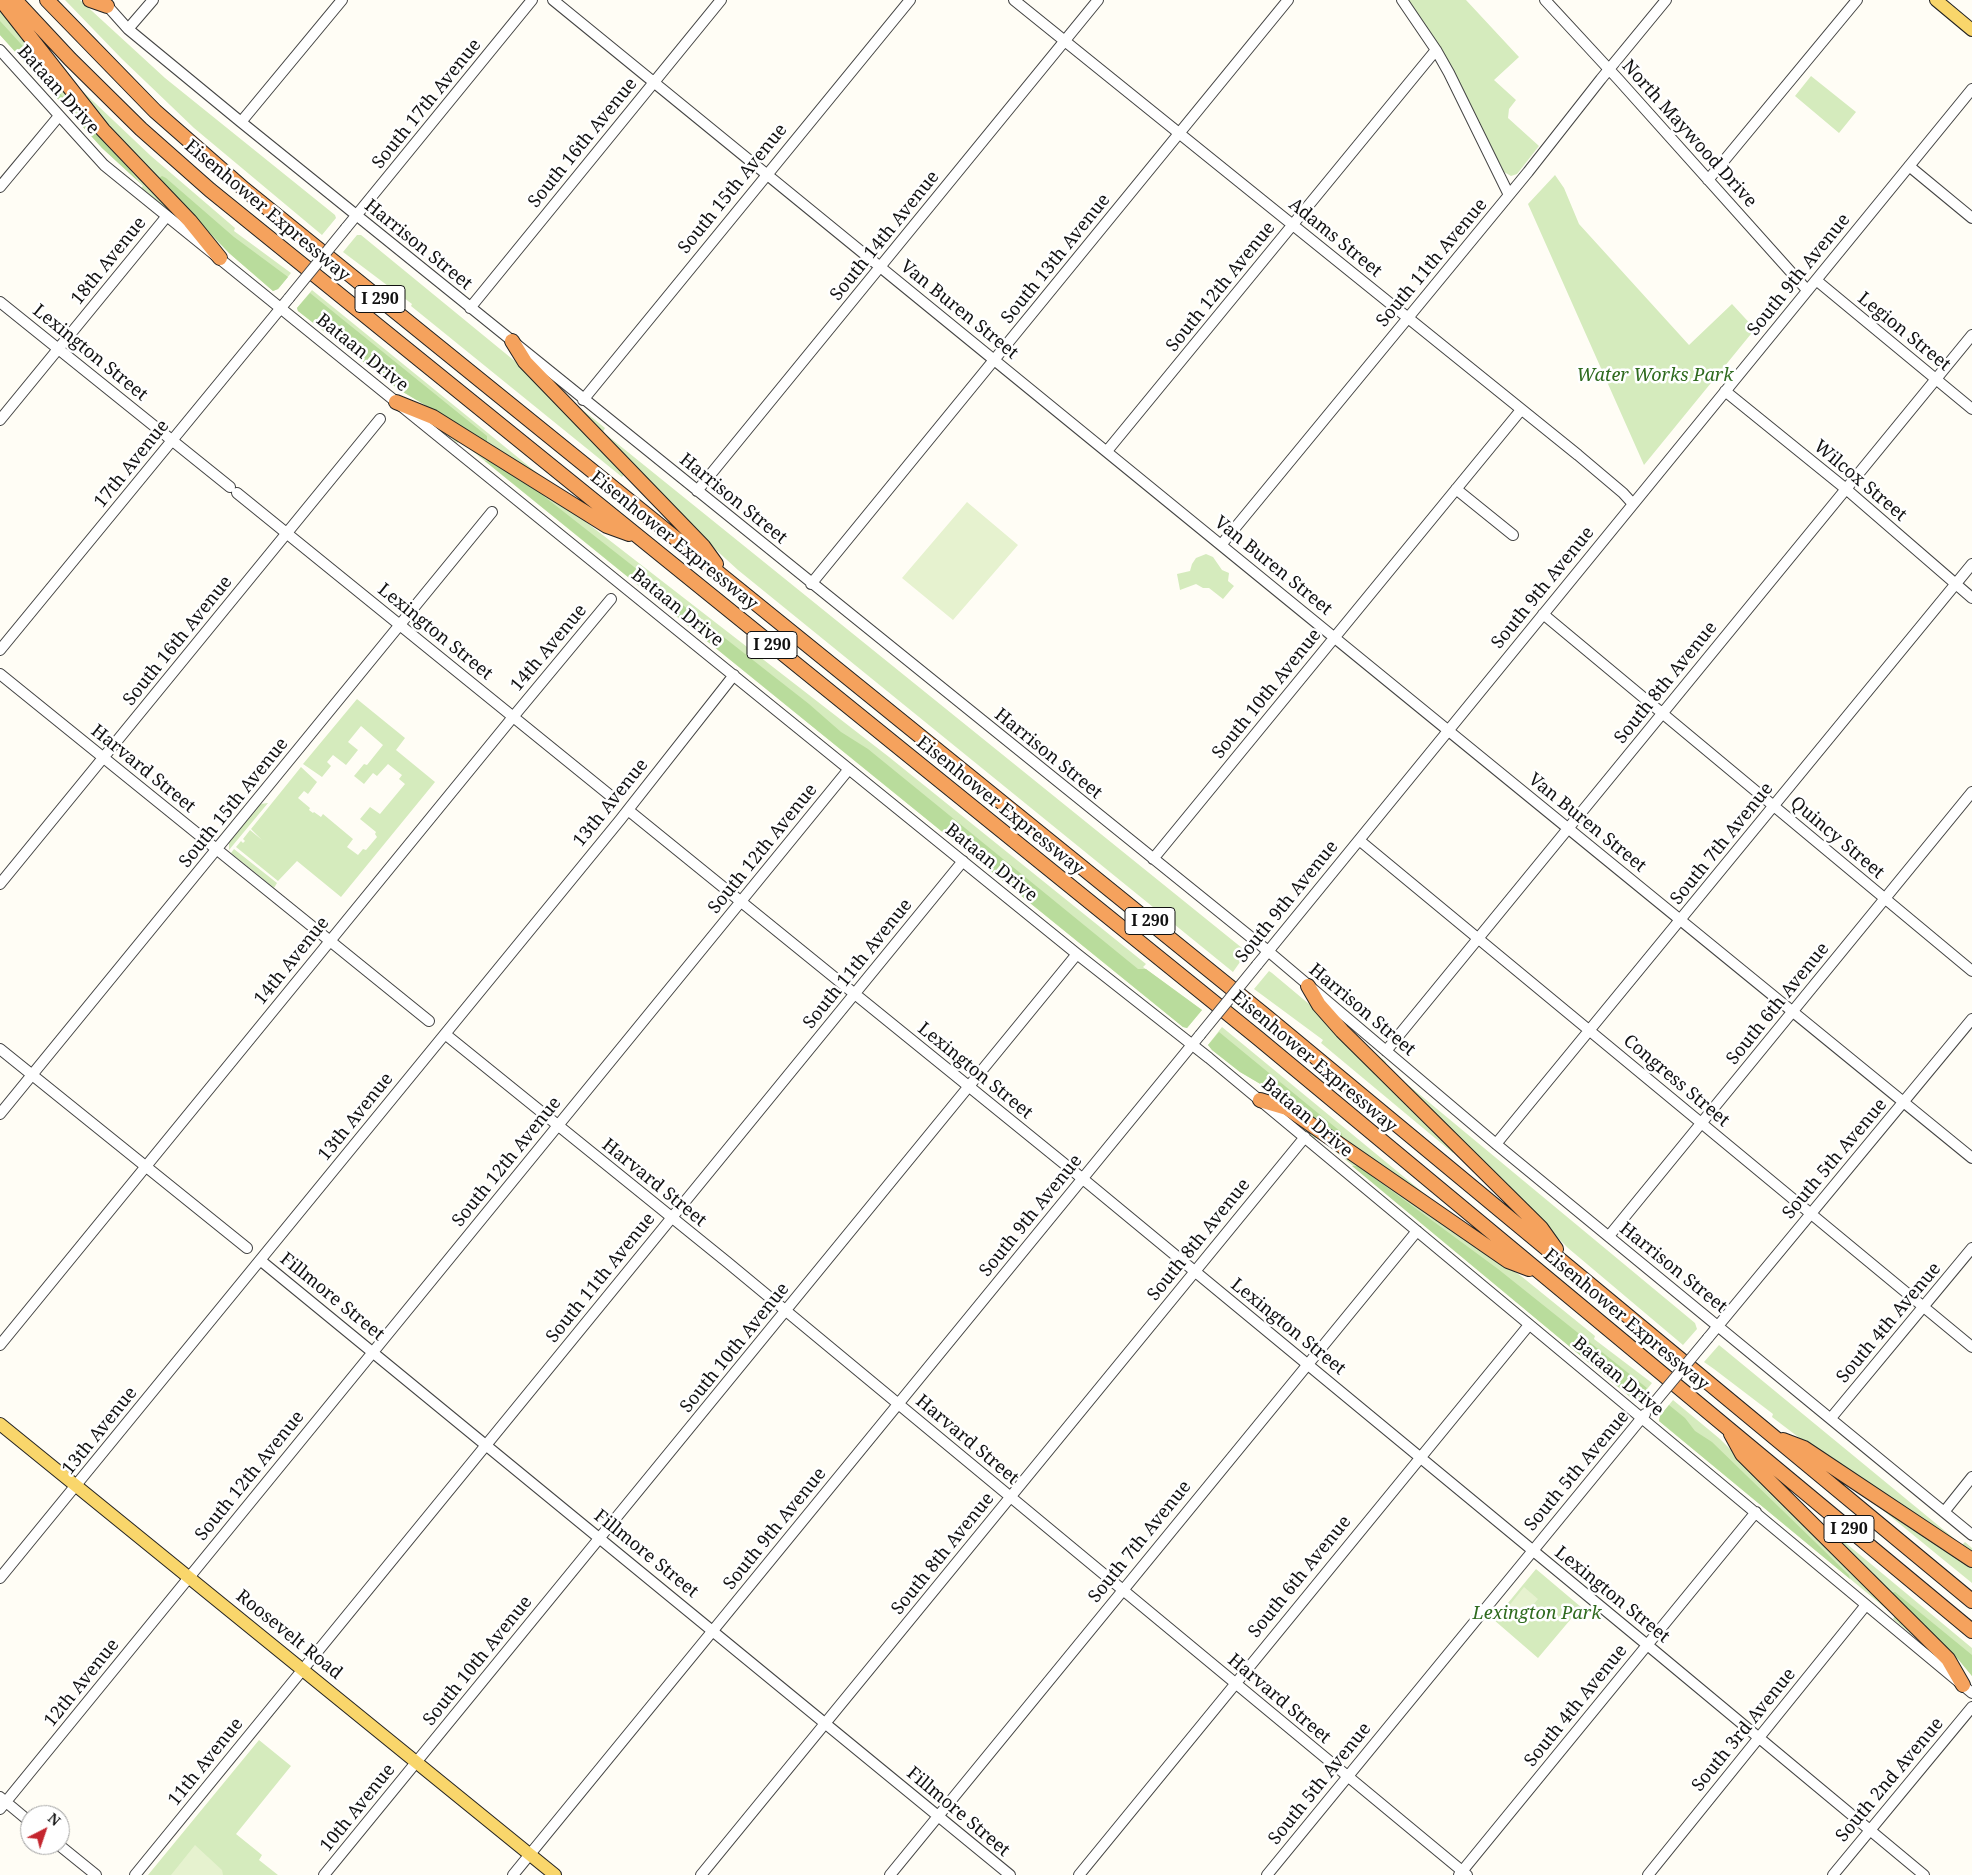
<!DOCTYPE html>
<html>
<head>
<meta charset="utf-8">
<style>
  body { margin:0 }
  #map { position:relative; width:1972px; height:1875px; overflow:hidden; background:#fffdf5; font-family:"Noto Serif",serif }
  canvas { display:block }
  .north { position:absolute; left:20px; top:1805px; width:50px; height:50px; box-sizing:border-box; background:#fff; border:1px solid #a0a0a0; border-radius:50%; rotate:41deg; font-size:14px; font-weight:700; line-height:20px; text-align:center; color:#111 }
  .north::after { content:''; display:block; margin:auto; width:18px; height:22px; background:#c4262e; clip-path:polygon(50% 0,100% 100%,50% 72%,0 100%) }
</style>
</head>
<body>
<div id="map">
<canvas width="1972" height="1875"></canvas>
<div class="north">N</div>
</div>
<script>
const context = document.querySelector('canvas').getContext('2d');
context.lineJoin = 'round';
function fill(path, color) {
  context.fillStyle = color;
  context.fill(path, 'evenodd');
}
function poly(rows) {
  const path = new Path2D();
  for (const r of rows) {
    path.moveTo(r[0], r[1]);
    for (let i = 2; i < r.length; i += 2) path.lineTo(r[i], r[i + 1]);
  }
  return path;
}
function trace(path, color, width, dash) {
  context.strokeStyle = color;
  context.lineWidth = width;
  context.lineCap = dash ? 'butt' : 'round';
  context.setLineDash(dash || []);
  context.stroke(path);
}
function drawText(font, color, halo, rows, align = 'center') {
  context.font = font + ' "Noto Serif",serif';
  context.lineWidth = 5;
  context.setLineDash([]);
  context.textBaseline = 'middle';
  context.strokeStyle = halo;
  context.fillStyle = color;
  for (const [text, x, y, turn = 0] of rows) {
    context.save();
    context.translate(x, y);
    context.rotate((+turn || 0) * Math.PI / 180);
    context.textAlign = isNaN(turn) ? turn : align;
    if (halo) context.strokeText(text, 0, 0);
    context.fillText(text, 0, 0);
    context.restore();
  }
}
const green = poly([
  [65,0,80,0,165,78,335,215,336,218,322,235,194,128,122,59],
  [1407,0,1466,0,1519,57,1494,80,1516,100,1509,109,1508,118,1539,146,1517,174,1511,176,1504,172,1461,86,1437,43],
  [0,11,39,55,179,218,141,188,143,186,102,148,0,35],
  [1811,76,1856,112,1839,133,1795,96],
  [76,85,151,156,235,228,234,231,291,273,278,289,273,291,229,253,183,207,102,122,74,87],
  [1555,175,1564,188,1579,224,1689,345,1732,304,1755,329,1644,465,1528,204],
  [357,235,361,235,522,367,625,473,622,477,411,306,412,304,343,252],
  [312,290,542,477,541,479,466,431,464,428,398,389,298,311,297,308],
  [564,395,605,428,603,432,1247,952,1233,972,738,570,692,528],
  [432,423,564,505,889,757,1146,964,1143,967,1202,1010,1187,1028,1183,1027,460,441,457,443],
  [1206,554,1213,557,1222,570,1229,573,1228,581,1234,586,1223,599,1209,588,1203,588,1196,584,1180,590,1177,574,1190,571,1192,564,1196,558],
  [357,699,405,738,396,750,435,782,341,897,297,861,278,881,236,847,241,841,243,843,245,841,243,839,250,830,262,840,251,829,301,767,317,782,308,794,304,791,298,798,310,808,309,810,313,813,314,812,321,817,323,814,353,839,347,847,358,855,363,849,366,850,377,837,375,834,376,832,360,819,370,807,380,814,405,784,399,779,402,775,388,764,377,776,373,773,364,784,354,776,364,764,367,765,383,745,361,726,348,742,358,750,346,765,333,755,327,762,331,766,322,777,303,764],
  [268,803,229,850,229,842,260,804],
  [234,849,277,883,274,888,231,853],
  [1269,971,1272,973,1309,1004,1455,1150,1453,1153,1321,1043,1323,1040,1254,989],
  [1222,1027,1273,1069,1432,1200,1291,1102,1240,1072,1212,1050,1208,1045],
  [1352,1034,1386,1062,1384,1065,1695,1323,1697,1329,1683,1345,1568,1248],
  [1285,1114,1521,1276,1595,1336,1594,1339,1652,1383,1639,1399,1634,1400,1317,1136,1315,1139],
  [1719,1345,1962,1545,1965,1542,1972,1548,1972,1553,1810,1446,1772,1417,1773,1414,1714,1369,1704,1362],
  [1673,1400,1720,1439,1933,1652,1893,1619,1895,1616,1659,1421,1660,1416],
  [1873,1502,1972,1565,1972,1583,1945,1561],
  [1830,1530,1972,1648,1972,1676,1958,1659,1944,1648,1828,1533],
  [1536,1569,1581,1607,1538,1658,1494,1620],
  [259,1740,291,1766,236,1834,262,1855,259,1860,278,1875,148,1875]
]);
const forest = poly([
  [0,21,21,44,76,113,130,170,138,181,102,148,0,35],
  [162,176,166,178,234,237,288,277,278,289,273,291,229,253,159,178],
  [310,293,487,436,487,442,398,389,298,311,297,308],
  [489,460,541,494,809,704,841,732,868,749,1138,969,1146,969,1202,1010,1187,1028,1183,1027,485,461],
  [1219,1032,1341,1132,1343,1138,1291,1102,1240,1072,1212,1050,1208,1045],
  [1352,1166,1358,1166,1498,1269,1647,1388,1638,1400,1634,1400],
  [1669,1405,1685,1418,1695,1431,1712,1442,1849,1575,1850,1579,1659,1421,1660,1416],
  [1895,1592,1972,1655,1972,1676,1958,1659,1891,1593]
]);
const pitch = poly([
  [967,502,1018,545,953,620,902,578],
  [1524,1587,1538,1599,1518,1623,1504,1612],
  [195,1845,222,1870,223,1875,171,1875]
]);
const minor = poly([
  [553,0,1972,1158],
  [1014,0,1578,455,1623,493,1633,504],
  [1402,0,1436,50,1449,73,1509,195],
  [1545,0,1618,79,1807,290],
  [103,1,128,29,241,122,1268,951,1496,1144,1972,1535],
  [128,29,153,0],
  [0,50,104,165,1077,954,1209,1058,1972,1693],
  [241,122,342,0],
  [1909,166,1972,218],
  [1708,180,1857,0],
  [0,187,59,116],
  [346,228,532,0],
  [1816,280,1972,409],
  [0,302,230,487],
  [470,308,721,0],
  [1725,391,1846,489,1972,598],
  [583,400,910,0],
  [0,420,167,216],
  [1107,451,1436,50],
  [1456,489,1513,535],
  [697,491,1098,0],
  [237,493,612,797],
  [1221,545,1528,172,1601,79,1666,0],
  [811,584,1288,0],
  [1543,614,1972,971],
  [0,650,289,298],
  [0,674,429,1021],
  [628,810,1083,1179,1657,1653,1924,1875],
  [1359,840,1972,1347],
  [1153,859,1521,410],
  [0,884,380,419],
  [1257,965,1972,89],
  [445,1034,727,1262,1467,1875],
  [0,1049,247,1248],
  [1386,1051,1972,335],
  [0,1114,492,512],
  [1496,1144,1972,564],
  [1609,1236,1972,792],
  [260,1260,1010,1875],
  [1708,1338,1972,1019],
  [0,1345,513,717,611,599],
  [1831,1418,1972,1248],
  [1944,1512,1972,1477],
  [0,1578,620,820,734,675],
  [0,1797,30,1822],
  [0,1809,849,769],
  [59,1845,96,1875],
  [135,1875,963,861],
  [324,1875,1077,954],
  [513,1875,1200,1035],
  [701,1875,1305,1137],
  [890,1875,1417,1231],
  [1079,1875,1529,1325],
  [1267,1875,1645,1414],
  [1459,1875,1756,1512],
  [1648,1875,1866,1605],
  [1833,1875,1972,1707]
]);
const major = poly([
  [1936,0,1972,30],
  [0,1424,555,1875]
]);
const highway = poly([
  [1,0,103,130,190,221,220,258],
  [15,0,70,59,141,129,210,190,1258,1038,1972,1631],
  [47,0,155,111,244,189,1267,1017,1972,1601],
  [90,0,107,6],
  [512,341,525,362,703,546,716,564],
  [396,402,433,417,607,526,629,534],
  [1308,986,1319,1005,1342,1031,1541,1228,1556,1249],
  [1260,1100,1287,1108,1508,1261,1529,1269],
  [1731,1434,1742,1454,1948,1659,1963,1685],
  [1783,1440,1804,1448,1972,1560]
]);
const minorBridge = poly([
  [289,298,346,228],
  [1200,1035,1257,965],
  [1650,1408,1708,1338]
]);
const shields = [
  [380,299,50],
  [772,645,50],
  [1150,921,50],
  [1849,1529,50]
];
const shieldNames = [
  ["I 290",380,299],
  ["I 290",772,645],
  ["I 290",1150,921],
  ["I 290",1849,1529]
];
const streetNames = [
  ["Bataan Drive",58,90,48],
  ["South 17th Avenue",427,104,-51],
  ["North Maywood Drive",1689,134,48],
  ["South 16th Avenue",583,143,-51],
  ["South 15th Avenue",733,189,-51],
  ["Eisenhower Expressway",267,211,40],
  ["South 14th Avenue",885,236,-51],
  ["Adams Street",1335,238,39],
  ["Harrison Street",418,245,39],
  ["South 13th Avenue",1056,259,-51],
  ["18th Avenue",109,261,-51],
  ["South 11th Avenue",1432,263,-50],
  ["South 9th Avenue",1799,275,-51],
  ["South 12th Avenue",1221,287,-51],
  ["Van Buren Street",959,310,39],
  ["Legion Street",1904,332,39],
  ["Lexington Street",90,353,39],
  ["Bataan Drive",362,353,39],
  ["17th Avenue",132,464,-51],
  ["Wilcox Street",1860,481,40],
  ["Harrison Street",733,499,39],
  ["Eisenhower Expressway",674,541,39],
  ["Van Buren Street",1273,566,39],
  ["South 9th Avenue",1543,588,-51],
  ["Bataan Drive",677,608,39],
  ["Lexington Street",435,632,39],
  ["South 16th Avenue",178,641,-51],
  ["14th Avenue",549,648,-50],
  ["South 8th Avenue",1666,683,-51],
  ["South 10th Avenue",1267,694,-51],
  ["Harrison Street",1048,754,39],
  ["Harvard Street",143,769,39],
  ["South 15th Avenue",234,803,-51],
  ["13th Avenue",611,803,-51],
  ["Eisenhower Expressway",1000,806,39],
  ["Van Buren Street",1587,823,39],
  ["Quincy Street",1837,838,40],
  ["South 7th Avenue",1722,844,-51],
  ["South 12th Avenue",763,849,-51],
  ["Bataan Drive",991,863,39],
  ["South 9th Avenue",1287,902,-51],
  ["14th Avenue",292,961,-51],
  ["South 11th Avenue",858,964,-51],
  ["South 6th Avenue",1778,1004,-51],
  ["Harrison Street",1362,1010,40],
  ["Eisenhower Expressway",1314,1062,40],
  ["Lexington Street",975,1071,39],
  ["Congress Street",1676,1081,40],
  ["13th Avenue",356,1117,-51],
  ["Bataan Drive",1307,1118,40],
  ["South 5th Avenue",1835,1159,-50],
  ["South 12th Avenue",507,1162,-51],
  ["Harvard Street",654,1183,39],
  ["South 9th Avenue",1031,1216,-51],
  ["South 8th Avenue",1199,1240,-51],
  ["Harrison Street",1673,1268,39],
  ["South 11th Avenue",601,1278,-51],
  ["Fillmore Street",332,1297,39],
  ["Eisenhower Expressway",1626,1320,40],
  ["South 4th Avenue",1889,1323,-50],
  ["Lexington Street",1288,1327,39],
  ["South 10th Avenue",735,1348,-51],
  ["Bataan Drive",1618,1377,40],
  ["13th Avenue",100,1431,-51],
  ["Harvard Street",967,1440,40],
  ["South 5th Avenue",1577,1471,-50],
  ["South 12th Avenue",250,1476,-51],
  ["South 9th Avenue",775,1529,-51],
  ["South 7th Avenue",1140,1542,-51],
  ["Fillmore Street",646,1554,39],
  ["South 8th Avenue",943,1554,-51],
  ["South 6th Avenue",1300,1577,-51],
  ["Lexington Street",1612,1595,39],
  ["Roosevelt Road",289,1635,39],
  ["South 10th Avenue",478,1661,-51],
  ["12th Avenue",82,1683,-51],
  ["Harvard Street",1279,1699,40],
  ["South 4th Avenue",1576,1706,-51],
  ["South 3rd Avenue",1744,1730,-51],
  ["11th Avenue",206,1762,-51],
  ["South 2nd Avenue",1890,1780,-50],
  ["South 5th Avenue",1320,1784,-51],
  ["10th Avenue",358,1808,-51],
  ["Fillmore Street",958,1812,40]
];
const parkNames = [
  ["Water Works Park",1655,376],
  ["Lexington Park",1537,1614]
];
fill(green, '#d5ebbd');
fill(forest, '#b9dc9c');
fill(pitch, '#e6f2cf');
trace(minor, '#444', 12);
trace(major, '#222', 14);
trace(highway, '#222', 16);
trace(minor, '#fff', 10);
trace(major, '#f9d66b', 12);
trace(highway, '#f5a25d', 14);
trace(minorBridge, '#444', 12, []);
trace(minorBridge, '#fff', 10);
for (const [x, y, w] of shields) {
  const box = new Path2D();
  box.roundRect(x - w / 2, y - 13.5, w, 27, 4);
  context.fillStyle = '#fff';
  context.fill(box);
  trace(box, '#111', 1);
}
drawText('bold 16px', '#111', null, shieldNames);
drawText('18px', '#111', '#fff', streetNames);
drawText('italic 18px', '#2f6b1f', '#fff', parkNames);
</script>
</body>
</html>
